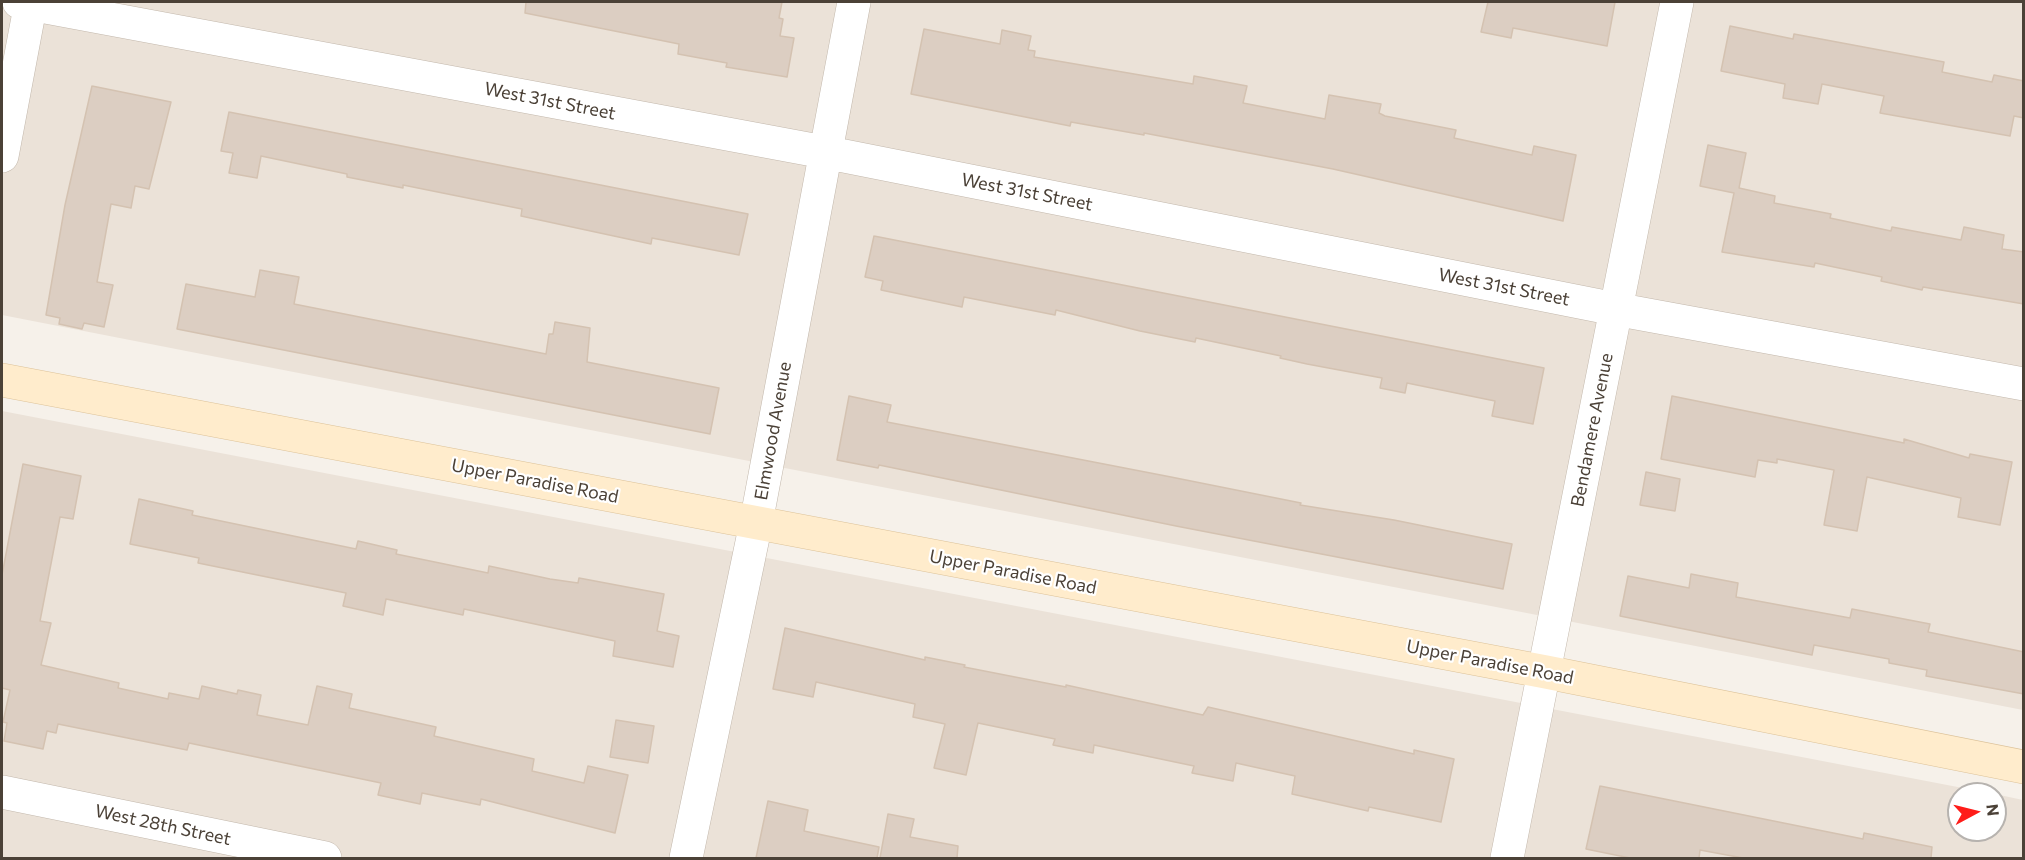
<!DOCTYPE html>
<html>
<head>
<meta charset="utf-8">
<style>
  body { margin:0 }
  #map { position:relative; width:2025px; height:860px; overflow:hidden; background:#f6f1ea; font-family:Commissioner,sans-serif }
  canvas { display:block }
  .frame { position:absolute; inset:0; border:3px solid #4b4137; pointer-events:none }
  .north { position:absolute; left:1947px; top:782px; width:60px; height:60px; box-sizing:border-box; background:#fff; border:2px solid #b7b3af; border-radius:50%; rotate:83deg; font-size:16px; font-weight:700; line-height:24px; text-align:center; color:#4b4137 }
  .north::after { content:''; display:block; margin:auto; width:21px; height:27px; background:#ff1c19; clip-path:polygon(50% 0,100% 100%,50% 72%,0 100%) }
</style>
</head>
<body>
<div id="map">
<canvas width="2025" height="860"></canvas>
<div class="frame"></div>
<div class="north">N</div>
</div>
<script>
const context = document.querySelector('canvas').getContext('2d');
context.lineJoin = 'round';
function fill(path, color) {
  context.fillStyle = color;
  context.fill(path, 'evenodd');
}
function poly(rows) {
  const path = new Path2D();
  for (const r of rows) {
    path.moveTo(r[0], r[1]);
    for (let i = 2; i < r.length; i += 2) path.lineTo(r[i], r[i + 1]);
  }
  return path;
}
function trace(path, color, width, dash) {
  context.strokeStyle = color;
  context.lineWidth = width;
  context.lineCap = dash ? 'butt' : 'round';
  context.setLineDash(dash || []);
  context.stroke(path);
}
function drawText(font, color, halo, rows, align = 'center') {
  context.font = font + ' Commissioner,sans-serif';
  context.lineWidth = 4.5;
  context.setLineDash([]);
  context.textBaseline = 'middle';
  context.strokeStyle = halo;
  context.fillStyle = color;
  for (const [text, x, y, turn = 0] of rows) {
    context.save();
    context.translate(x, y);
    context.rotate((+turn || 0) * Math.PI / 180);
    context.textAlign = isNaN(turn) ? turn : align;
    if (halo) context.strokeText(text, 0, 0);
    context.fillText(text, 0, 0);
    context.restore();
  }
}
const residential = poly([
  [2,2,2023,2,2023,710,2,315],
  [2,411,1994,794,1959,794,1959,830,1995,830,1995,794,2023,800,2023,858,2,858]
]);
const building = poly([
  [526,2,782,2,779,18,783,19,780,36,794,38,787,77,726,67,727,63,678,54,679,44,525,13,526,2],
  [1488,2,1615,2,1607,46,1513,28,1511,38,1481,32,1488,2],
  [1730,26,1793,39,1794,34,1944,62,1942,72,1992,82,1994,75,2024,81,2024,118,2014,116,2010,136,1880,113,1884,96,1822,84,1818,104,1783,98,1785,84,1721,71,1730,26],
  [924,29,1000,44,1002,30,1031,36,1028,50,1035,51,1034,57,1193,84,1194,76,1247,86,1243,103,1325,119,1329,95,1381,104,1379,113,1385,116,1456,130,1454,138,1532,155,1534,146,1576,155,1563,221,1333,169,1144,133,1144,135,1071,122,1070,126,911,94,924,29],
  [92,86,171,102,149,189,135,186,131,208,111,204,97,282,113,285,104,327,84,323,82,329,59,324,60,318,46,315,65,205,92,86],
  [229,112,748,214,739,255,652,238,651,244,521,216,522,209,403,185,403,188,347,177,347,174,261,156,257,178,229,173,233,153,221,151,229,112],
  [1708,145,1746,153,1739,188,1775,196,1774,203,1831,214,1830,218,1891,231,1892,227,1961,240,1964,227,2004,235,2002,249,2024,252,2024,304,1923,287,1922,290,1881,281,1882,277,1815,263,1814,267,1722,252,1734,193,1700,186,1708,145],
  [874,236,1544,368,1533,424,1492,416,1495,401,1407,383,1405,393,1380,388,1382,378,1307,364,1280,358,1281,356,1196,338,1195,342,1140,331,1056,310,1055,315,964,297,962,307,881,290,883,281,865,277,874,236],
  [260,270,299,277,294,304,546,354,549,334,553,334,555,322,590,328,587,362,719,388,710,434,177,329,186,284,255,297,260,270],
  [849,396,891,405,887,422,1171,477,1301,503,1300,505,1394,520,1512,544,1503,589,1176,526,879,465,878,468,837,460,849,396],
  [1672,396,1904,443,1904,439,1969,458,1970,454,2012,462,2000,525,1958,517,1961,498,1867,477,1857,531,1824,525,1834,470,1777,459,1777,463,1758,460,1755,477,1661,459,1672,396],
  [23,464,81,476,73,519,60,517,40,621,51,623,41,665,119,683,118,688,168,699,169,693,199,699,202,686,237,694,238,690,261,695,257,715,308,725,317,686,352,694,349,708,436,727,434,736,534,759,532,771,584,783,588,766,628,775,615,833,481,799,480,805,422,793,420,804,378,795,381,783,189,743,187,750,58,724,56,733,47,731,43,749,4,741,7,723,3,722,10,690,2,688,2,575,23,464],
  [1646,472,1680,479,1675,511,1640,505,1646,472],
  [139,499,193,511,192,515,356,549,358,541,397,550,396,554,488,573,489,566,550,579,578,583,579,578,664,594,657,631,679,636,673,667,613,656,615,641,464,609,463,615,386,599,383,615,343,606,346,593,198,563,199,558,130,544,139,499],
  [1691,574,1738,583,1736,597,1850,618,1852,609,1930,624,1928,632,2024,652,2024,694,1926,676,1927,670,1889,663,1889,659,1814,645,1812,655,1620,616,1628,576,1689,588,1691,574],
  [785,628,925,660,925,657,965,665,964,667,1066,687,1066,685,1203,715,1208,707,1414,754,1414,750,1454,759,1441,822,1369,807,1368,811,1292,794,1295,776,1236,763,1233,781,1192,773,1194,766,1094,745,1093,753,1053,745,1055,739,978,723,966,775,934,768,945,724,913,717,915,704,816,682,813,697,773,689,785,628],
  [616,720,654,726,648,763,610,757,616,720],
  [1600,786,1863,839,1864,833,1932,847,1931,858,1743,858,1700,850,1699,858,1630,858,1586,849,1600,786],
  [768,801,808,810,804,831,879,847,877,858,756,858,768,801],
  [888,814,914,819,910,837,958,846,957,858,880,858,888,814]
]);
const street = poly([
  [19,2,824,152,1615,309,2024,384],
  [2,156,31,2],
  [2,792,325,858],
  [686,858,756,523,854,2],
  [1507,858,1677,2]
]);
const secondary = poly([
  [2,380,1546,672,2024,767]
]);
const streetNames = [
  ["West 31st Street",550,101,11],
  ["West 31st Street",1027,192,11],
  ["West 31st Street",1504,287,11],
  ["Bendamere Avenue",1592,430,-79],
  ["Elmwood Avenue",773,431,-80],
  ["Upper Paradise Road",535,481,11],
  ["Upper Paradise Road",1013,572,11],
  ["Upper Paradise Road",1490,662,11],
  ["West 28th Street",163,825,12]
];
fill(residential, '#ebe2d8');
fill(building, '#dccec2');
trace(building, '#d4c2b1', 1.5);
trace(street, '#c3b8ac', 34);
trace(secondary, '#dcc299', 34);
trace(street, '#fff', 33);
trace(secondary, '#ffeccc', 33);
drawText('18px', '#4b4137', '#fff', streetNames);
</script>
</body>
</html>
